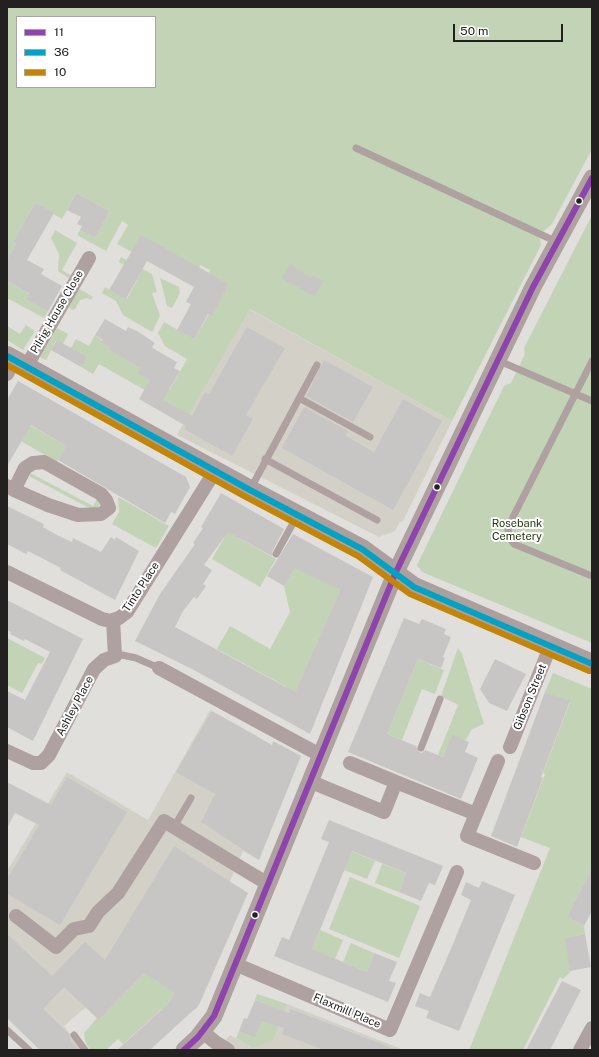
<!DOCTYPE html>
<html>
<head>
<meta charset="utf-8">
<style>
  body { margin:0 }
  #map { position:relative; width:599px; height:1057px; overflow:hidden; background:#e0dfdb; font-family:"Public Sans",sans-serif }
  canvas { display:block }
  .frame { position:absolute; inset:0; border:8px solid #22211f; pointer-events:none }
  .legend { position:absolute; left:16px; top:16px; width:140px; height:72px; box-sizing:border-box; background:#fff; border:1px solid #a7a6a5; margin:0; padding:5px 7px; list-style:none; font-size:12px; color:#22211f }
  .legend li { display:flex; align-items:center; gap:8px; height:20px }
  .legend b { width:20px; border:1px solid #a7a6a5 }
  .scale { position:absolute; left:453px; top:24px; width:110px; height:18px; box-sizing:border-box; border:2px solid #22211f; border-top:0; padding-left:5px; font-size:12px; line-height:14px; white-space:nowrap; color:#22211f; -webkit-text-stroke:3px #fff; paint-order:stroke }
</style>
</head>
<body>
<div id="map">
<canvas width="599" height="1057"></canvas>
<div class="frame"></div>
<ul class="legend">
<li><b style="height:5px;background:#8e44ad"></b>11</li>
<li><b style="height:5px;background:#02a2c5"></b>36</li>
<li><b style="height:5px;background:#c28508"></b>10</li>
</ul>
<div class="scale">50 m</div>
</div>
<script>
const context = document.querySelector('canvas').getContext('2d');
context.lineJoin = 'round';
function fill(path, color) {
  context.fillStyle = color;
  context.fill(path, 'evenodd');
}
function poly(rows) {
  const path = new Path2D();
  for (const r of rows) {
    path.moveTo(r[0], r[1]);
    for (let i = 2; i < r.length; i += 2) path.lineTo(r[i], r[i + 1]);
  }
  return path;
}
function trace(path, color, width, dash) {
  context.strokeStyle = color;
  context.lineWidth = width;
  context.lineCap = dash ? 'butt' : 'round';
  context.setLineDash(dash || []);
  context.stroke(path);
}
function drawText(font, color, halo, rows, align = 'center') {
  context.font = font + ' "Public Sans",sans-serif';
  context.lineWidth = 4;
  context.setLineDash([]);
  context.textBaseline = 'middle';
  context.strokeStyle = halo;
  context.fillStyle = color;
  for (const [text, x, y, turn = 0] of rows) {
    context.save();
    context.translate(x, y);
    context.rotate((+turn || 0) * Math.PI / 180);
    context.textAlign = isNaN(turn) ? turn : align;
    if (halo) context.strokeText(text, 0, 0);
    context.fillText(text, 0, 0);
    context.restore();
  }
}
const built = poly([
  [249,309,452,421,403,521,400,522,395,531,379,537,177,435],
  [210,710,257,736,253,745,259,860,243,851,181,996,144,973,99,1020,86,1007,64,1026,83,1050,40,1050,7,1018,7,871,67,772,148,820],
  [287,1004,404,1050,216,1050,230,1035,251,1047,274,1039]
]);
const green = poly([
  [7,7,592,7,592,149,552,224,544,231,540,239,541,245,452,421,250,309,187,418,185,413,99,364,93,374,73,362,71,348,76,339,89,346,95,335,110,347,109,349,140,368,138,373,169,391,187,359,165,346,158,333,164,322,194,339,209,314,212,315,229,284,209,273,210,270,200,265,199,268,132,252,117,244,128,225,122,221,106,251,77,235,80,230,95,238,110,211,76,193,62,219,35,203,13,242,16,244,7,259],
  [17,17,155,17,155,87,17,87],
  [592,215,592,643,422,572,417,565,504,386,511,383,525,354,524,348],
  [55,230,77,243,62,270,72,276,70,279,58,271,59,254,51,238],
  [121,257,152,274,157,292,152,293,160,316,152,332,123,315,116,301,102,293,105,287,127,299,140,274,119,262],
  [160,278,179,287,180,293,172,308,167,306],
  [7,281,30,294,27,299,48,311,44,318,7,298],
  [78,288,93,297,91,300,87,298,80,300,75,309,72,310,69,307],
  [26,325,35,331,23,350,7,340,7,326,20,334],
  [57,328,68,334,63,344,56,341,46,360,40,357],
  [7,412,66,446,57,462,7,433],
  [30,473,93,506,97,499,100,504,98,507,91,509,29,476],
  [118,497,169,526,156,548,112,524,119,512],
  [231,526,237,537,276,559,260,587,212,559],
  [296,566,340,590,293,697,285,686,217,649,230,626,270,649,290,612,284,586],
  [7,638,45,658,42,664,38,663,22,693,7,685],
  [458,648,462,654,484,724,472,729,465,741,452,736,443,757,438,755,458,705,441,696],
  [418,659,444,670,435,694,422,689,402,740,387,734],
  [553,673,592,689,592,868,567,917,584,926,585,934,565,938,572,970,563,979,560,977,523,1050,469,1050,550,848,521,837,545,774,543,773,570,702,545,692],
  [351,851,375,861,367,879,344,870],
  [382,864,406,873,399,892,375,883],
  [350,877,420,906,399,958,329,929],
  [320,930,343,940,335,959,312,949],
  [351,943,374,953,367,972,343,962],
  [144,973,198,1007,191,1012,179,999,169,1001,165,1012,162,1009,123,1044,118,1039,106,1050,90,1050,85,1041,84,1033,97,1018,99,1020],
  [257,994,287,1004,274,1039,257,1047,251,1047,236,1038,239,1031,255,1038,262,1021,265,1022,271,1006,255,1000]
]);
const building = poly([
  [76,193,110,211,95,238,80,230,82,226,77,224,81,217,67,210],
  [35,203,54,213,27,260,44,269,41,274,62,286,48,311,26,299,30,294,7,281,7,259,16,244,13,242],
  [141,235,229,284,212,316,208,314,194,339,177,330,191,304,186,302,194,287,147,261,126,299,109,290],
  [290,264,311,278,313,275,324,281,314,296,281,278],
  [105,319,126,331,128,327,137,331,155,343,152,347,156,350,177,362,174,368,180,371,163,400,192,416,205,392,209,394,247,327,285,348,246,415,253,419,232,456,184,429,186,426,139,399,150,380,137,373,140,368,108,349,110,347,101,342,103,340,95,335],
  [57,340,87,357,81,367,51,350],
  [324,360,373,387,353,422,306,396],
  [18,381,186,477,190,487,175,514,171,512,165,523,58,460,66,446,31,425,7,466,7,400],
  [403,399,442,421,393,510,282,448,304,407,348,431,346,436,374,452],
  [221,493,284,529,272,552,272,556,228,532,204,565,212,570,203,584,206,586,197,599,194,597,183,611,175,627,295,692,340,590,295,568,284,586,267,576,293,534,373,577,310,734,194,670,135,641,160,594,195,544,193,543,203,528,201,527],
  [7,506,44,524,43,527,57,535,72,542,73,538,101,552,111,537,115,540,116,537,139,551,115,600,60,570,61,568,28,551,26,554,7,544],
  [7,600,83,639,33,741,7,727,7,691,25,700,50,652,25,639,24,641,10,634,11,632,7,630],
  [404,618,419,624,422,619,446,629,444,634,451,637,443,657,445,658,441,668,418,659,387,734,416,746,419,752,422,753,425,750,443,757,452,735,469,742,465,752,478,758,461,799,348,752],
  [495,659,526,674,507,711,489,703,480,689],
  [545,692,570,701,541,777,543,778,517,847,491,836],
  [212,711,272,745,273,741,301,756,259,860,201,822,215,794,176,772],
  [67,777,127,812,60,925,7,894,7,879,39,825,15,813,7,828,7,782,51,805],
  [329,820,443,866,435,885,429,883,421,901,399,892,406,873,352,851,320,930,312,949,367,972,374,953,397,962,389,981,396,983,388,1002,274,956,282,937,289,940,329,842,321,839],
  [174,846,248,893,199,1005,150,1050,117,1050,167,1005,175,993,144,973,99,1020,64,987,43,1009,69,1034,71,1041,79,1050,40,1050,7,1018,7,934,52,976,85,942,105,960],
  [592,868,592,911,584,926,567,917],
  [482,881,515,895,459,1031,426,1018,429,1011,415,1006,420,993,430,997,453,944,471,900,461,895,466,882,479,888],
  [585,934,591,967,570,971,565,938],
  [562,981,581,990,550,1050,526,1050],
  [255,1000,289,1013,291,1009,397,1050,324,1050,282,1034,284,1028,262,1021,255,1038,239,1031,244,1018,247,1019]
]);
const service = poly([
  [356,148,557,242],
  [497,360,592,401],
  [592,361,509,525,508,530,511,540,514,544,592,576],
  [299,398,370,437],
  [265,459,377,520],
  [250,490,317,365],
  [276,554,297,516],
  [115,656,122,655,136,658,159,668],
  [421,748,440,699],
  [174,827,191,798],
  [7,1030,29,1050],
  [74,1035,85,1050]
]);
const minor = poly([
  [26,367,89,258],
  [7,374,14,360],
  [7,486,14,490,30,497,48,505,78,515,101,514,109,508,106,500,101,494,44,462,33,463,25,468,14,490],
  [7,572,102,619,110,621,119,618,127,612,215,471],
  [159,668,320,755],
  [510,747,550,647],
  [7,751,33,763,41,763,49,755,94,669,104,660,115,656,113,620],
  [350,763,396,782],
  [309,781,384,812,396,782,476,814,498,761],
  [476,814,467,836,534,863],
  [16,916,56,947,74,929,89,926,98,912,118,893,164,821,268,884],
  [235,964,390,1030,457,872],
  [203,1032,215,1042,228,1050],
  [580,1050,592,1028]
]);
const tertiary = poly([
  [184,1050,198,1037,214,1016,395,574,533,287,592,178]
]);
const secondary = poly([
  [7,356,250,490,362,549,414,587,592,664]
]);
const bus1 = poly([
  [184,1050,198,1037,214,1016,395,574,533,287,592,178]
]);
const bus2 = poly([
  [7,356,250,490,362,549,414,587,592,664]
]);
const bus3 = poly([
  [7,365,246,497,358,556,410,594,589,671]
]);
const markers = [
  [579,201,3.5,"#22211f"],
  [437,487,3.5,"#22211f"],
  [255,915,3.5,"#22211f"]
];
const streetNames = [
  ["Pilrig House Close",57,312,-60],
  ["Tinto Place",141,587,-57],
  ["Gibson Street",530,697,-68],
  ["Ashley Place",75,706,-62],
  ["Flaxmill Place",347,1011,23]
];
const parkNames = [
  ["Rosebank",517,524],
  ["Cemetery",517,537]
];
fill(built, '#d3d1c7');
fill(green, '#c3d3b6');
fill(building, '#c8c6c4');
trace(service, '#aea19f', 7);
trace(minor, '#aea19f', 14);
trace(tertiary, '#aea19f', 17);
trace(secondary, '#ad9f9d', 20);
trace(bus1, '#8e44ad', 6);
trace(bus2, '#02a2c5', 6);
trace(bus3, '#c28508', 6);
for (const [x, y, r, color] of markers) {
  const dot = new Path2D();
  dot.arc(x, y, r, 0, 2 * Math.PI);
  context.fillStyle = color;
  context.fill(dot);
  trace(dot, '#fff', 1.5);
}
drawText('11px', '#22211f', '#fff', streetNames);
drawText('11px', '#1d330c', '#fff', parkNames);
</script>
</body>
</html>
